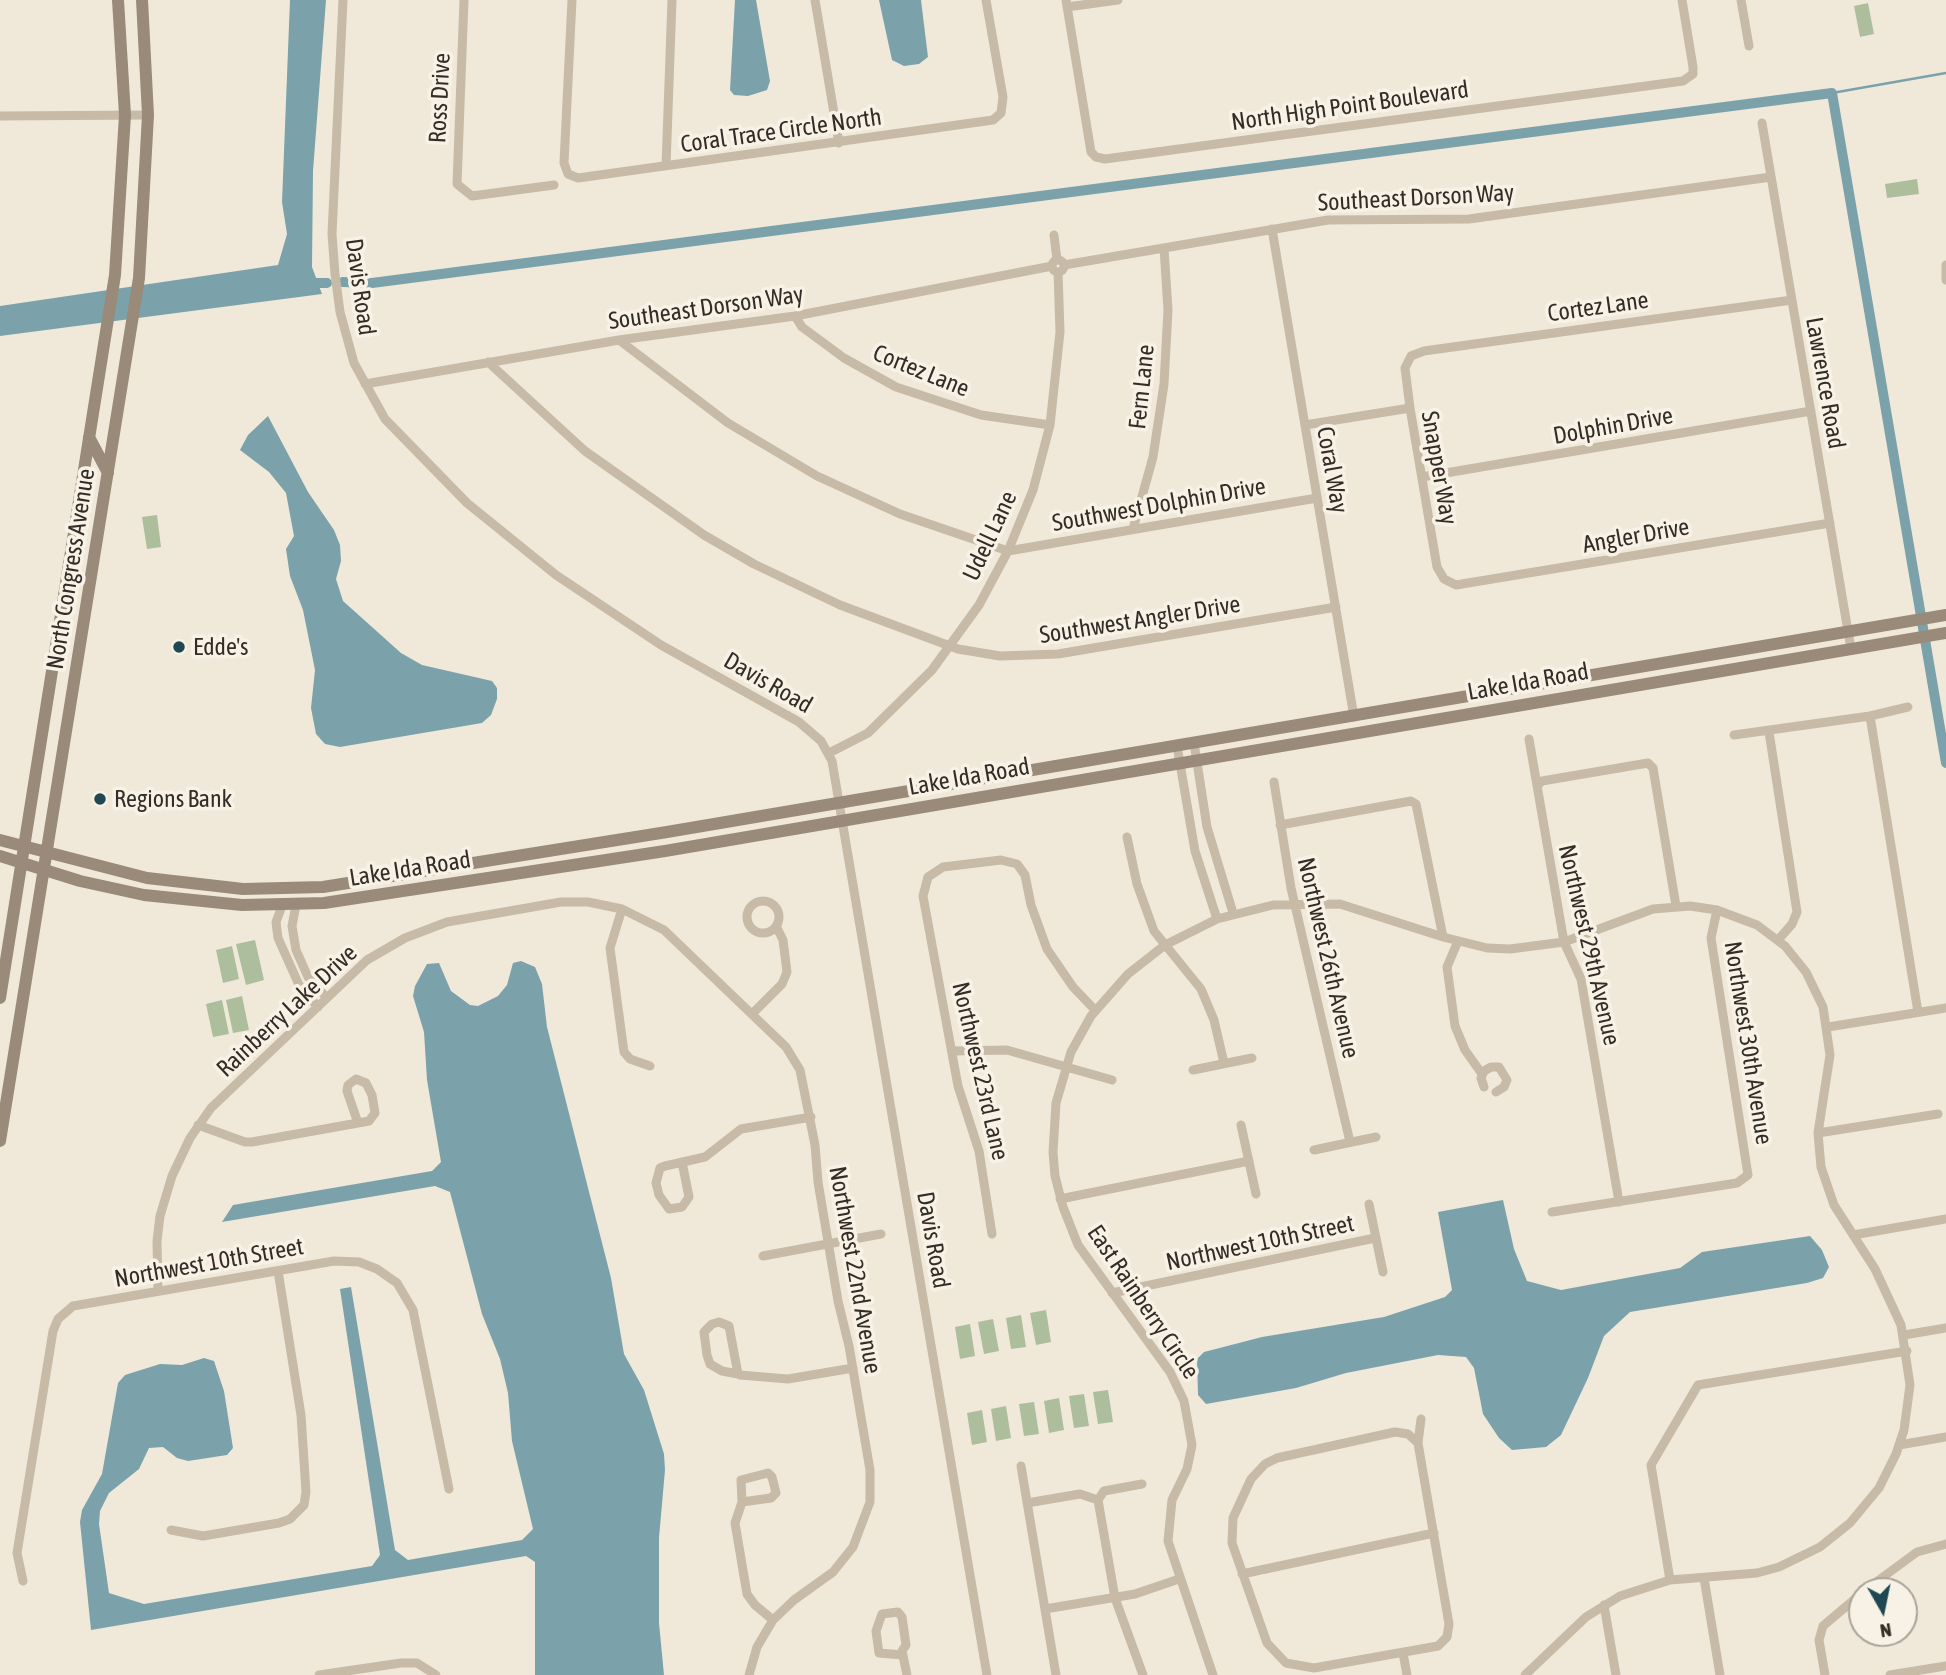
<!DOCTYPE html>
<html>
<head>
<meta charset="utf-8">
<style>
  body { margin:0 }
  #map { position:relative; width:1946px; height:1675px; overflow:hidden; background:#f0e9da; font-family:"Asap Condensed",sans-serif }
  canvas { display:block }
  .north { position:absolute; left:1848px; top:1577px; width:70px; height:70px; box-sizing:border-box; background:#f8f2e6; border:2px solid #aaa39a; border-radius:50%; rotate:171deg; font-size:19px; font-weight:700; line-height:28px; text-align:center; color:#342d27 }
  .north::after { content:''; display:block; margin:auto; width:24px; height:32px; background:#204853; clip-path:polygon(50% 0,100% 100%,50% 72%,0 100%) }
</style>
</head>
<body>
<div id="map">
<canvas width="1946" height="1675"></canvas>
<div class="north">N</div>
</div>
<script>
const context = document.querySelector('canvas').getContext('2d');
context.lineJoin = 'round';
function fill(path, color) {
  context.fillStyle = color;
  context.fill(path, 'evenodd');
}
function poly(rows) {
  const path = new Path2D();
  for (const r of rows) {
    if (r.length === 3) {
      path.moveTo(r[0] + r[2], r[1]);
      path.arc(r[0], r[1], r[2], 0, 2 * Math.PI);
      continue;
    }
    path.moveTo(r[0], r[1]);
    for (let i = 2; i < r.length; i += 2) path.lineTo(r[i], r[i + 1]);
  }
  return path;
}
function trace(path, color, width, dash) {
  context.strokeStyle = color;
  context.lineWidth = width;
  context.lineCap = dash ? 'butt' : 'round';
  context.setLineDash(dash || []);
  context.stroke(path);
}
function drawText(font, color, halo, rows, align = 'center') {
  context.font = font + ' "Asap Condensed",sans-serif';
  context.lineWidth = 7;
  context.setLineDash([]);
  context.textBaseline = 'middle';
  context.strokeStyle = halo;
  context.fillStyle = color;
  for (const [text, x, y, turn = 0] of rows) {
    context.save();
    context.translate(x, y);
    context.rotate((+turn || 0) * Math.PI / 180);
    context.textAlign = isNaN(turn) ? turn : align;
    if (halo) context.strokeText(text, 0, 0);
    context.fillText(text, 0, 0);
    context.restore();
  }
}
const green = poly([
  [1868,3,1874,34,1860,37,1854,6],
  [1917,179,1919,194,1887,198,1885,184],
  [157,515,161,547,147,549,142,517],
  [255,940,264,980,246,985,236,944],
  [232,946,239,979,223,983,216,950],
  [242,996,249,1030,233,1033,226,1000],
  [222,1000,229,1034,213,1037,206,1004],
  [1046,1310,1051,1342,1036,1345,1030,1313],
  [1021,1315,1026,1347,1011,1349,1006,1318],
  [993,1319,999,1351,984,1354,978,1322],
  [970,1324,975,1356,960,1359,955,1327],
  [1108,1390,1113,1422,1098,1424,1093,1392],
  [1084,1394,1089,1426,1074,1428,1069,1396],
  [1059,1398,1064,1430,1049,1433,1044,1401],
  [1034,1402,1039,1434,1024,1436,1019,1404],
  [1006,1406,1011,1438,996,1441,991,1409],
  [982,1410,987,1442,972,1445,967,1413]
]);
const water = poly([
  [290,0,326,0,313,171,312,267,322,294,0,336,0,306,278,265,287,234,282,202],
  [735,0,756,0,770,81,767,90,748,96,734,95,730,90],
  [879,0,921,0,928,57,919,64,904,66,892,60],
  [268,416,308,492,334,530,340,545,341,561,336,579,343,601,401,653,422,665,492,681,497,688,497,699,491,715,482,723,340,747,325,744,316,734,311,708,315,670,303,610,290,576,286,549,294,536,286,493,269,472,240,450,248,435],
  [521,961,535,967,542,984,547,1027,611,1278,624,1354,644,1390,664,1454,665,1470,659,1538,659,1623,664,1675,535,1675,535,1562,526,1556,91,1630,80,1522,82,1510,102,1474,118,1383,125,1375,160,1364,182,1365,204,1358,214,1361,224,1391,233,1448,227,1455,188,1461,177,1458,163,1447,149,1448,139,1469,109,1493,100,1511,99,1524,109,1593,144,1604,372,1566,380,1555,340,1289,351,1287,395,1550,408,1560,522,1540,533,1529,512,1441,508,1393,500,1359,482,1314,450,1192,435,1186,222,1222,233,1205,432,1171,441,1162,427,1080,424,1032,413,996,415,986,427,964,439,963,451,991,470,1005,478,1006,498,996,507,985,513,963],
  [1503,1200,1514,1249,1527,1281,1561,1290,1680,1268,1702,1252,1810,1236,1822,1250,1829,1267,1823,1278,1807,1283,1630,1312,1604,1336,1588,1378,1561,1435,1546,1447,1512,1450,1499,1438,1483,1414,1474,1368,1466,1357,1438,1355,1346,1373,1296,1388,1206,1404,1198,1395,1197,1359,1204,1352,1262,1337,1384,1317,1445,1297,1452,1290,1438,1212]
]);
const stream = poly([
  [1832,93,1946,73]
]);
const canal = poly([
  [343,282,372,283,1832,93,1946,763],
  [306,283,327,283]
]);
const street = poly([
  [343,0,332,234,335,274,340,312,354,363,385,419,467,503,556,575,661,645,799,722,821,741,832,761,987,1675],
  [464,0,457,184,472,196,554,185],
  [572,0,564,163,568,174,578,178,993,120,1001,113,1003,97,986,0],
  [815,0,839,143],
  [1066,0,1091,152,1096,157,1105,159,1683,81,1693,74,1693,67,1682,0],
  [1741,0,1749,46],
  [1067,7,1118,0],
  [0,116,148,115],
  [1762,123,1851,649],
  [666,166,672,0],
  [1272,229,1354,717],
  [1054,235,1057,260],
  [1058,266,6],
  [1064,265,1328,220,1469,219,1771,177],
  [1946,265,1946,280],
  [1792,300,1424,351,1411,356,1405,368,1410,408,1437,567,1444,579,1456,585,1830,523],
  [795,316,802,327,844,358,896,387,981,415,1050,425],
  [619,340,728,423,817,476,900,514,1008,551,1317,498],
  [488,362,585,451,704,535,754,564,840,605,958,649,1000,656,1058,654,1336,607],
  [365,384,619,340,795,316,1052,266],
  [1305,425,1410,408],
  [1422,477,1811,411],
  [1133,529,1153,457,1164,384,1168,310,1164,248],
  [1870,716,1918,1012],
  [1769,732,1797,912,1792,924,1778,940],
  [1734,735,1870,716,1908,707],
  [1529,739,1564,942,1581,979,1619,1202],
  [1194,743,1207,827,1233,913],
  [1177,746,1195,851,1217,919],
  [829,753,868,733,932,670,979,605,1008,551,1033,490,1050,425,1060,332,1058,272],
  [1274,782,1291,888,1350,1142],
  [1537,786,1542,781,1648,763,1653,768,1676,906],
  [1280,825,1411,801,1416,804,1443,937],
  [1127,837,1137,884,1154,931,1201,989,1214,1020,1224,1063],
  [763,917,16],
  [296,905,292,926,296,950,308,977,327,998],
  [282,906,276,922,278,938,299,985,318,1007],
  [622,909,610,948,624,1052,630,1059,650,1066],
  [1458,941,1447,967,1455,1026,1465,1050,1482,1074],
  [752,1014,782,984,787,972,783,940,776,926],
  [1828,1027,1946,1008],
  [952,1051,1007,1050,1112,1080],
  [1193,1070,1252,1058],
  [1484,1087,1481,1078,1484,1071,1491,1067,1499,1067,1507,1080,1504,1087,1496,1092],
  [198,1125,245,1142,252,1142,369,1121,375,1113,372,1095,366,1083,356,1079,348,1085,347,1091,358,1123],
  [1241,1125,1256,1194],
  [1818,1133,1938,1114],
  [1314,1150,1376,1137],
  [682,1162,689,1197,682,1207,669,1209,659,1195,656,1183,660,1168,665,1166,705,1157,741,1129,811,1117],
  [1060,1199,1249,1161],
  [1369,1204,1383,1272],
  [1552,1212,1737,1183,1748,1175,1711,938,1717,910],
  [992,1234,979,1151,958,1086,923,896,928,877,943,867,1001,860,1017,864,1025,875,1031,905,1047,949,1073,987,1095,1010],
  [1853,1235,1946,1219],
  [763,1256,881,1234],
  [158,1291,157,1241,160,1216,172,1176,190,1138,211,1108,367,960,405,938,447,922,561,902,588,902,622,909,664,930,786,1047,800,1070,815,1145,818,1182,838,1301,849,1346,870,1470,870,1502,853,1547,833,1572,794,1600,773,1620,757,1647,749,1675],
  [1112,1293,1375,1238],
  [1904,1335,1946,1328],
  [738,1374,729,1326,719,1322,712,1324,704,1332,707,1355,710,1364,722,1371,738,1374,740,1375,788,1379,853,1368],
  [1418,1443,1408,1434,1395,1432,1277,1458,1265,1464,1251,1479,1233,1518,1232,1543,1267,1643,1286,1663,1314,1668,1438,1646,1447,1637,1449,1624,1418,1443,1421,1419],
  [1899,1445,1946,1437],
  [1021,1466,1056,1675],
  [1098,1500,1115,1598,1143,1675],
  [1098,1500,1104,1491,1142,1484],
  [742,1502,771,1498,776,1493,772,1477,768,1473,741,1480,742,1502,735,1523,747,1594,755,1605,773,1620],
  [1027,1503,1080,1494,1098,1500],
  [171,1530,203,1536,279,1523,290,1519,304,1505,306,1492,301,1415,278,1271],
  [1242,1574,1434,1533],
  [1704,1578,1720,1675],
  [1670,1580,1651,1465,1698,1385,1907,1351],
  [23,1581,17,1553,53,1331,58,1319,73,1306,334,1261,359,1262,377,1269,397,1283,413,1310,449,1489],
  [1864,1591,1917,1552,1946,1544],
  [1604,1605,1616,1675],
  [1045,1609,1135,1594,1179,1579],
  [1403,1653,1407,1675],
  [903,1655,879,1653,876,1631,882,1614,898,1612,902,1617,906,1645,902,1651,907,1675],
  [319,1675,401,1663,417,1663,436,1675],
  [1213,1675,1168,1541,1172,1500,1187,1469,1192,1445,1184,1401,1170,1372,1078,1245,1063,1207,1055,1176,1053,1152,1056,1103,1071,1052,1091,1016,1128,974,1165,945,1217,919,1273,905,1340,904,1443,937,1487,948,1510,949,1564,942,1653,909,1690,906,1717,910,1757,925,1785,946,1806,972,1823,1007,1830,1055,1818,1133,1821,1167,1834,1205,1875,1269,1901,1325,1910,1385,1904,1430,1896,1454,1879,1488,1850,1523,1820,1547,1779,1567,1757,1573,1670,1580,1620,1596,1586,1617,1525,1675],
  [1825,1675,1819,1640,1823,1626,1862,1593],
  [1890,1675,1946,1666]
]);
const secondary = poly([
  [89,437,108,473],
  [0,840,147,878,243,889,323,887,667,832,1946,615],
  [0,856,80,881,144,895,242,905,324,903,665,851,1946,633],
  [0,998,115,275,125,115,118,0],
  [0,1141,139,278,148,115,142,0]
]);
const markers = [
  [179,647,7,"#204853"],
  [100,799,7,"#204853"]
];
const streetNames = [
  ["Ross Drive",440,98,-87],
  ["North High Point Boulevard",1350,106,-8],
  ["Coral Trace Circle North",781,131,-8],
  ["Southeast Dorson Way",1416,198,-3],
  ["Davis Road",360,287,82],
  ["Cortez Lane",1598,307,-8],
  ["Southeast Dorson Way",706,308,-8],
  ["Cortez Lane",921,371,22],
  ["Lawrence Road",1825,383,80],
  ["Fern Lane",1142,387,-84],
  ["Dolphin Drive",1613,426,-10],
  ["Snapper Way",1439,468,80],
  ["Coral Way",1332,470,80],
  ["Southwest Dolphin Drive",1159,505,-10],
  ["Udell Lane",990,536,-65],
  ["Angler Drive",1636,536,-10],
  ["North Congress Avenue",71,569,-81],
  ["Southwest Angler Drive",1140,620,-9],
  ["Lake Ida Road",1528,682,-10],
  ["Davis Road",768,683,30],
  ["Lake Ida Road",969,777,-10],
  ["Lake Ida Road",410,869,-9],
  ["Northwest 29th Avenue",1589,945,77],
  ["Northwest 26th Avenue",1328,958,77],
  ["Rainberry Lake Drive",287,1011,-43],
  ["Northwest 30th Avenue",1748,1043,81],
  ["Northwest 23rd Lane",980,1071,77],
  ["Davis Road",933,1240,80],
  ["Northwest 10th Street",1260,1243,-12],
  ["Northwest 10th Street",209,1263,-10],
  ["Northwest 22nd Avenue",855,1270,80],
  ["East Rainberry Circle",1143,1302,56]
];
const poiNames = [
  ["Edde's",193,647],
  ["Regions Bank",114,799]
];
fill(green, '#adbe9c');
fill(water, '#7ba2ab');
trace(stream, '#7ba2ab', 2.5);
trace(canal, '#7ba2ab', 10);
trace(street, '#c7baa7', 9);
trace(secondary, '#9a8a79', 12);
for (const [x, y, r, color] of markers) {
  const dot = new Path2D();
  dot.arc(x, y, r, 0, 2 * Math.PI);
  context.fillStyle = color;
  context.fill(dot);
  trace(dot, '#f8f2e6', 2.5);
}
drawText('24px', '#342d27', '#f8f2e6', streetNames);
drawText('24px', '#342d27', '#f8f2e6', poiNames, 'left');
</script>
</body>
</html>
